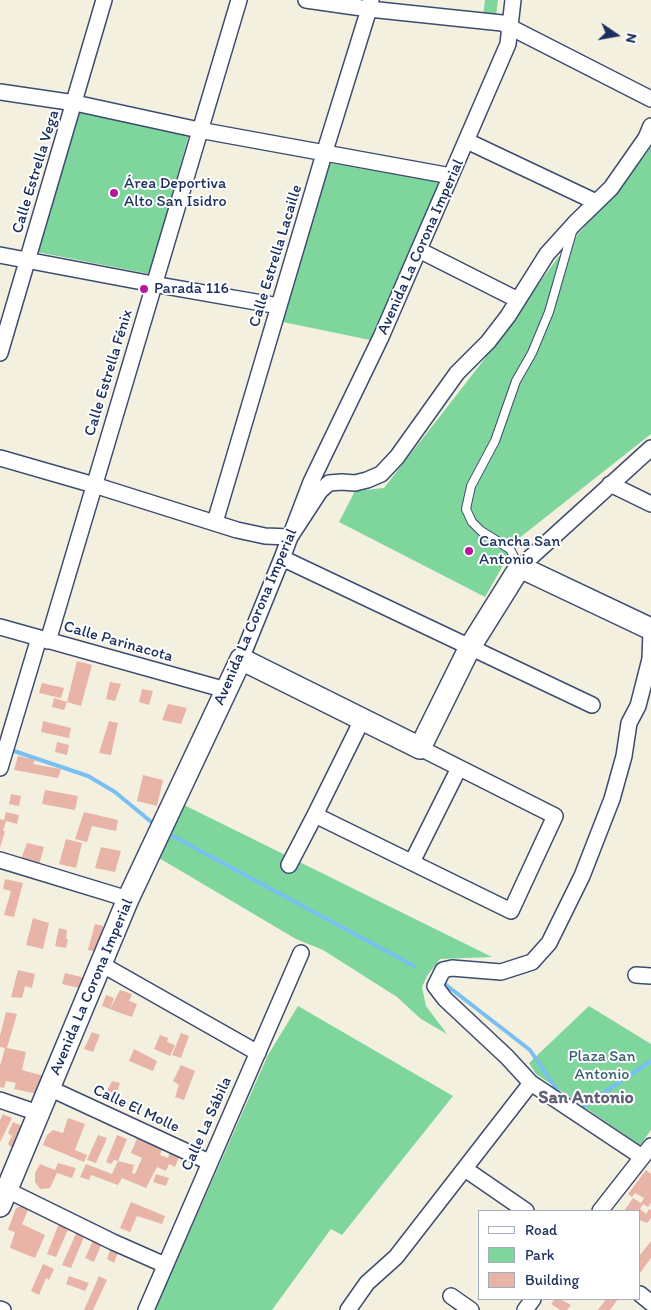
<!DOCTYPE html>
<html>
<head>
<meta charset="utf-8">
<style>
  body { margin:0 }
  #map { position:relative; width:651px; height:1310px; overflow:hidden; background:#f4f0df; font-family:Itim,sans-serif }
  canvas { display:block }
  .legend { position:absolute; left:478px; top:1210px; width:162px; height:90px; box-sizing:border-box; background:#fff; border:1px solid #a4acbf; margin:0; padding:6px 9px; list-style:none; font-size:15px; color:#1b2f5e }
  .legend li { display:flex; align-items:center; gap:10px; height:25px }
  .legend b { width:25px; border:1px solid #a4acbf }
  .north { position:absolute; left:591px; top:10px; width:50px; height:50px; -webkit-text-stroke:4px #fff; paint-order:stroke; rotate:102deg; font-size:14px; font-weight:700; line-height:20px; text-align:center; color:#1b2f5e }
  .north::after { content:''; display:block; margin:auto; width:18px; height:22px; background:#1b2f5e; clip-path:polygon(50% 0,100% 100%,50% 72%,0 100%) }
</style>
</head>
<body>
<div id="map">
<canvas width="651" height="1310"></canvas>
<ul class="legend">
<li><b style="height:6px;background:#fff"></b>Road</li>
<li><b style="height:14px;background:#7ed69c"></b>Park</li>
<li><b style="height:14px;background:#e8b4a7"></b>Building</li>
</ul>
<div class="north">N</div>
</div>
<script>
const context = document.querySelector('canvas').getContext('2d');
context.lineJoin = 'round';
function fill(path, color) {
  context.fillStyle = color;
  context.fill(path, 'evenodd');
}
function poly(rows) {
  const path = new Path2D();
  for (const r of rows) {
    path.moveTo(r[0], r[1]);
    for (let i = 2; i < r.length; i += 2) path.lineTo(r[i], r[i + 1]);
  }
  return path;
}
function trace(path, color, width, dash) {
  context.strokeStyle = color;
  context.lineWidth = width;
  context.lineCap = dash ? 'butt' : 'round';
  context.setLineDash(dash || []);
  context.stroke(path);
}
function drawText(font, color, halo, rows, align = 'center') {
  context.font = font + ' Itim,sans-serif';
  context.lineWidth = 4;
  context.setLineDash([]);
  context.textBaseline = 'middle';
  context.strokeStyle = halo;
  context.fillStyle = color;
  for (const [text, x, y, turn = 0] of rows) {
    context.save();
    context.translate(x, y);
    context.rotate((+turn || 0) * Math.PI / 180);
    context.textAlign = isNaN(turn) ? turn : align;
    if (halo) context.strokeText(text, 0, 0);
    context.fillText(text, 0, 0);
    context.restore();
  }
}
const green = poly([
  [485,0,498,0,496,16,483,15],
  [80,109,189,134,150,274,37,252],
  [651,145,651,434,518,539,485,597,339,522,355,491,384,488,483,361,556,260,646,154],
  [329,163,439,182,370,340,283,322],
  [180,803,492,957,440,959,427,976,422,987,426,1006,447,1034,421,1019,397,997,323,950,296,939,159,858],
  [298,1006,453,1096,342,1235,331,1229,272,1310,155,1310,268,1055],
  [589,1006,651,1044,651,1130,640,1145,536,1074,529,1063]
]);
const stream = poly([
  [14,751,88,776,115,792,155,825],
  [167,833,414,966],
  [441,981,530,1050,561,1096],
  [577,1109,581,1108,651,1061]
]);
const building = poly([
  [77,661,92,665,81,706,67,702,64,710,52,707,54,698,67,702],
  [110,682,121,684,115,701,106,699],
  [42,683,64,688,61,698,39,693],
  [142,689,153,691,149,705,139,702],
  [168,704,187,708,181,724,162,720],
  [43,721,71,728,69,738,41,732],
  [109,721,118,723,111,755,99,753],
  [57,742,69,745,67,755,55,752],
  [18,756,35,760,33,764,61,769,58,778,14,770],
  [143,775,163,780,157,806,137,801],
  [45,790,78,796,75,810,42,804],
  [11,794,21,796,19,806,9,804],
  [6,812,19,815,17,824,6,821,3,831,5,831,0,848,0,819,4,820],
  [84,812,118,820,116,831,92,826,87,842,75,839],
  [66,839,82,843,76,868,59,864],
  [27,843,44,847,39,865,20,862],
  [101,847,121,851,115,872,95,868],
  [5,879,23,883,14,917,4,915,11,891,3,889],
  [33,918,49,923,43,949,26,945],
  [95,924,103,926,97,952,88,950],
  [59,928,67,930,66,939,68,939,66,948,55,946],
  [18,970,35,974,32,988,25,986,22,998,11,997],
  [65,973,89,979,84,989,62,984],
  [120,990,132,994,129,1001,137,1004,132,1017,123,1014,110,1009,102,1006,106,995,114,998,110,1009],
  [6,1012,17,1014,7,1048,26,1052,22,1070,44,1076,38,1094,14,1089,16,1083,6,1081,4,1088,0,1087,0,1066,5,1048,0,1047,0,1036],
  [92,1032,100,1035,93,1052,84,1049],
  [181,1033,189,1036,181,1058,172,1055],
  [160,1035,168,1038,167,1042,175,1045,170,1056,154,1049],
  [134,1049,157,1061,153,1071,129,1061],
  [181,1065,195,1071,184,1100,175,1097,179,1085,173,1081],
  [112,1081,120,1083,116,1094,107,1091],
  [3,1114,12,1118,0,1142,0,1120],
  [68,1118,85,1124,75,1150,87,1155,84,1162,43,1145,47,1135,53,1130,63,1133],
  [13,1122,22,1126,12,1148,8,1144,12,1136,8,1133],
  [98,1135,107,1138,96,1163,87,1160],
  [117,1135,127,1139,118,1161,114,1160,111,1164,106,1162],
  [138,1136,163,1147,160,1155,168,1158,170,1152,179,1157,175,1167,169,1164,166,1171,157,1167,146,1188,122,1178,118,1185,91,1175,89,1180,80,1177,86,1164,112,1174,118,1161,134,1165,132,1173,135,1174,142,1158,131,1153],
  [58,1163,76,1168,72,1178,57,1173,50,1188,40,1189,35,1182,35,1173,40,1164,55,1170],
  [646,1170,651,1174,651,1203,648,1207,643,1204,640,1209,646,1214,649,1209,651,1210,651,1218,647,1223,640,1220,640,1211,624,1211,633,1198,641,1203,644,1198,635,1193,632,1197,628,1194],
  [156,1174,169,1178,166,1186,153,1182],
  [131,1202,165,1216,162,1224,137,1216,130,1232,120,1228],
  [24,1205,28,1210,22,1224,45,1235,35,1258,10,1248,15,1232,8,1230,16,1208],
  [60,1221,70,1225,56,1257,47,1254],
  [78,1229,86,1232,71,1268,62,1265],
  [96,1234,104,1238,94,1262,85,1258],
  [651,1241,651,1258,640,1273,640,1255],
  [113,1242,121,1245,114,1263,107,1259],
  [43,1264,54,1269,49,1280,46,1278,39,1295,31,1291],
  [69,1276,89,1283,85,1291,66,1284],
  [99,1276,107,1280,93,1310,84,1310],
  [555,1299,560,1299,571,1305,567,1310,560,1310,551,1304],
  [606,1299,618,1299,610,1310,598,1310]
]);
const lane = poly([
  [519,566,510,549,481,531,472,522,466,509,471,486,495,441,516,381,532,353,549,312,572,232]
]);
const street = poly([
  [306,0,369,9,502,23,651,99],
  [0,92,75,103,199,130,451,176],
  [467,141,596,202],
  [419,250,518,300],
  [0,255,153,284,279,306],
  [0,353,104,0],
  [0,458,94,485,237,530,265,536,290,537,320,491,329,483,342,482,355,483,367,480,381,474,397,457,457,373,488,342,508,316,547,254,575,223,611,188,646,138,651,126],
  [610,484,651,504],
  [215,522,324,154,369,9,371,0],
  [282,558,592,705],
  [520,567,651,448],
  [0,627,226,690],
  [48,641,239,0],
  [241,659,282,558,311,482,381,337,508,44,513,0],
  [0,768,39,638],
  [315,815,511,911,555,816,420,748],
  [0,860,128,899],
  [412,862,459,768],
  [289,865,315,815,362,720],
  [101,964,258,1053],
  [636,975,651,976],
  [49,1088,209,1162],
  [0,1100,38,1113],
  [642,1157,531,1083,507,1057,445,999,435,986,443,970,452,968,501,972,532,962,549,943,582,876,612,799,624,756,629,723,638,706,650,659,651,631],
  [465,1169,526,1211],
  [7,1190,113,1242,165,1265],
  [600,1211,651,1146],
  [640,1294,651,1303],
  [451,1296,471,1310],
  [0,1309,3,1310],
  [146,1310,301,953],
  [348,1310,367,1283,396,1257,531,1083],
  [525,1310,533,1299]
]);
const secondary = poly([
  [0,1206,128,899,241,659,420,748,470,647,520,567,651,629]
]);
const markers = [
  [114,193,5,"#b5179e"],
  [144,289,5,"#b5179e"],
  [469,551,5,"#b5179e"]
];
const streetNames = [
  ["Calle Estrella Vega",36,172,-73],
  ["Avenida La Corona Imperial",421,247,-66],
  ["Calle Estrella Lacaille",276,256,-73],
  ["Calle Estrella Fénix",109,373,-73],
  ["Avenida La Corona Imperial",256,617,-67],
  ["Calle Parinacota",118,642,16],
  ["Avenida La Corona Imperial",92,987,-67],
  ["Calle El Molle",136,1109,25],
  ["Calle La Sábila",207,1124,-66]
];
const poiNames = [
  ["Área Deportiva",124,184],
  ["Alto San Isidro",124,202],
  ["Parada 116",154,289],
  ["Cancha San",479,542],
  ["Antonio",479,560]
];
const parkNames = [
  ["Plaza San",602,1057],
  ["Antonio",602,1075]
];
const neighbourhoodNames = [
  ["San Antonio",586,1098]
];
fill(green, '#7ed69c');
trace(stream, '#7abff1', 4);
fill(building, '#e8b4a7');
trace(lane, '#3c4c71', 10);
trace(street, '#3c4c71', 18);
trace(secondary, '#3c4c71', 24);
trace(lane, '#fff', 8);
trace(street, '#fff', 15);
trace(secondary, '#fff', 21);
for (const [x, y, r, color] of markers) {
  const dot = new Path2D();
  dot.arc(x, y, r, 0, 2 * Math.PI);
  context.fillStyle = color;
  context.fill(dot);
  trace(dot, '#fff', 2);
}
drawText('16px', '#1b2f5e', '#fff', streetNames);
drawText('16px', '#1b2f5e', '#fff', poiNames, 'left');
drawText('16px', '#396171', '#fff', parkNames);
drawText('bold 18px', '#635e78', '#fff', neighbourhoodNames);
</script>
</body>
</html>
